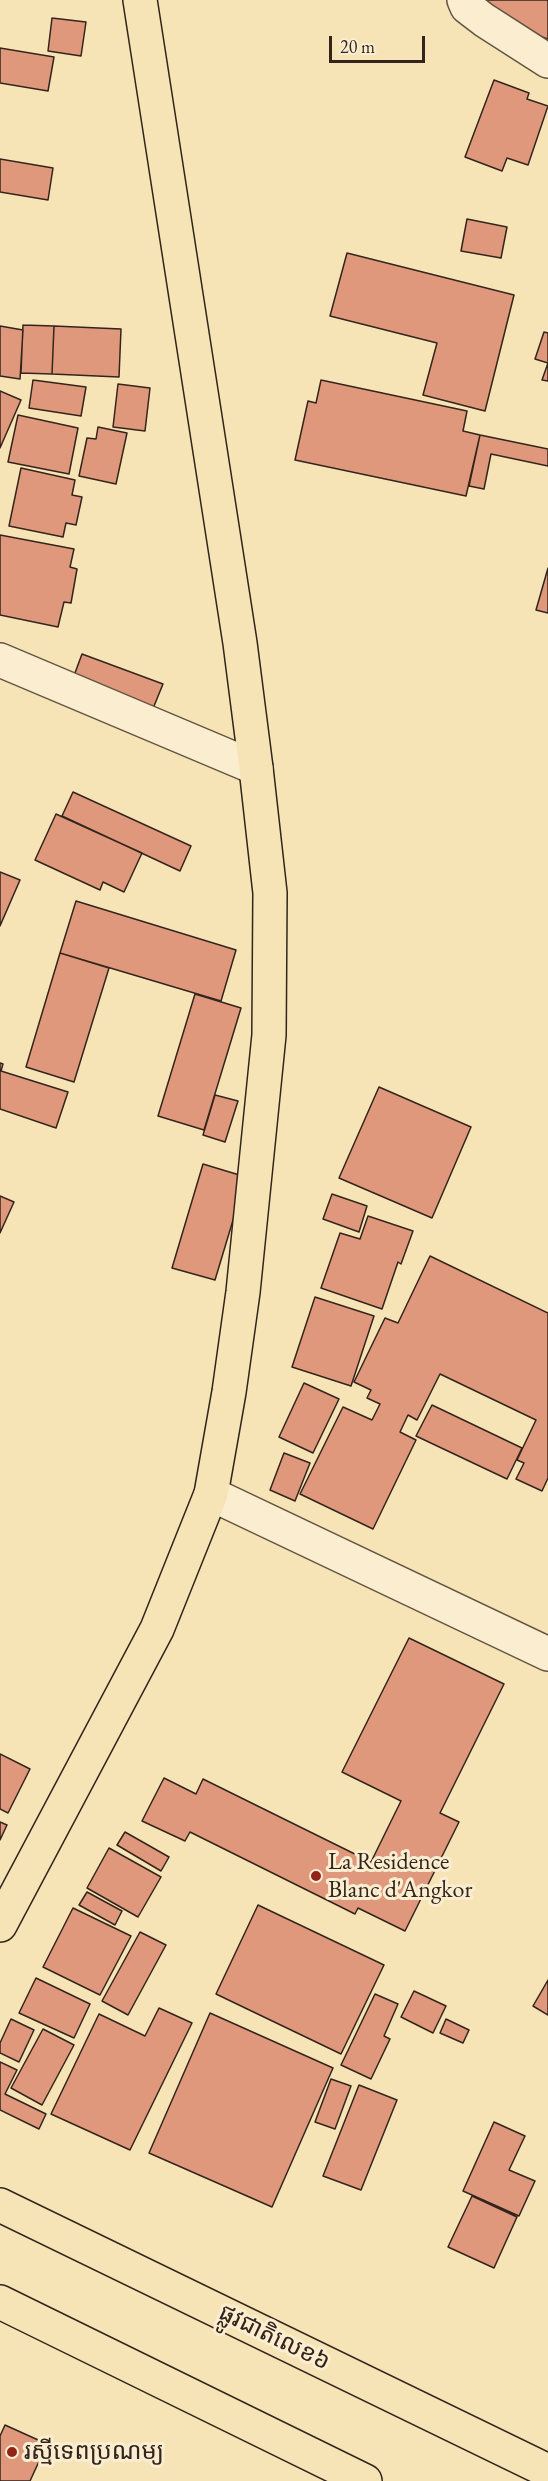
<!DOCTYPE html>
<html>
<head>
<meta charset="utf-8">
<style>
  body { margin:0 }
  #map { position:relative; width:548px; height:2481px; overflow:hidden; background:#f7e4b6; font-family:"EB Garamond",serif }
  canvas { display:block }
  .scale { position:absolute; left:329px; top:36px; width:96px; height:27px; box-sizing:border-box; border:3px solid #33251c; border-top:0; padding-left:8px; font-size:18px; line-height:21px; white-space:nowrap; color:#33251c; -webkit-text-stroke:4px #faedd0; paint-order:stroke }
</style>
</head>
<body>
<div id="map">
<canvas width="548" height="2481"></canvas>
<div class="scale">20 m</div>
</div>
<script>
const context = document.querySelector('canvas').getContext('2d');
context.lineJoin = 'round';
function fill(path, color) {
  context.fillStyle = color;
  context.fill(path, 'evenodd');
}
function poly(rows) {
  const path = new Path2D();
  for (const r of rows) {
    path.moveTo(r[0], r[1]);
    for (let i = 2; i < r.length; i += 2) path.lineTo(r[i], r[i + 1]);
  }
  return path;
}
function trace(path, color, width, dash) {
  context.strokeStyle = color;
  context.lineWidth = width;
  context.lineCap = dash ? 'butt' : 'round';
  context.setLineDash(dash || []);
  context.stroke(path);
}
function drawText(font, color, halo, rows, align = 'center') {
  context.font = font + ' "EB Garamond","Noto Sans Khmer",serif';
  context.lineWidth = 6;
  context.setLineDash([]);
  context.textBaseline = 'middle';
  context.strokeStyle = halo;
  context.fillStyle = color;
  for (const [text, x, y, turn = 0] of rows) {
    context.save();
    context.translate(x, y);
    context.rotate((+turn || 0) * Math.PI / 180);
    context.textAlign = isNaN(turn) ? turn : align;
    if (halo) context.strokeText(text, 0, 0);
    context.fillText(text, 0, 0);
    context.restore();
  }
}
const building = poly([
  [480,0,548,0,548,39,511,26,480,0],
  [52,18,86,22,81,56,48,51,52,18],
  [0,48,54,57,48,91,0,83,0,48],
  [494,80,529,93,527,99,548,106,528,165,507,158,502,171,465,157,494,80],
  [0,159,53,168,48,200,0,192,0,159],
  [467,219,507,227,501,258,461,251,467,219],
  [347,253,514,295,485,411,423,395,437,343,330,316,347,253],
  [23,325,54,326,52,374,21,373,23,325],
  [0,326,23,330,20,379,0,376,0,326],
  [54,326,121,329,119,377,52,374,54,326],
  [544,332,548,333,548,381,542,380,548,363,535,359,544,332],
  [33,380,86,387,81,416,29,408,33,380],
  [321,380,467,411,463,431,480,435,466,496,295,460,308,401,316,403,321,380],
  [118,384,150,388,145,431,113,427,118,384],
  [0,391,21,400,0,448,0,391],
  [18,415,78,428,69,474,8,462,18,415],
  [98,427,127,433,116,484,79,476,87,438,96,439,98,427],
  [480,435,548,449,548,466,491,454,484,489,469,486,480,435],
  [21,468,75,480,72,495,82,497,76,525,66,523,63,537,9,526,21,468],
  [0,535,74,549,70,567,77,569,71,603,64,602,58,627,0,615,0,535],
  [548,568,548,613,536,610,548,568],
  [82,654,163,684,152,711,72,681,82,654],
  [73,792,191,846,180,871,62,816,73,792],
  [56,814,142,853,124,892,103,882,100,890,35,860,56,814],
  [0,872,20,880,0,926,0,872],
  [76,901,236,950,221,1001,60,953,76,901],
  [60,953,109,968,74,1082,26,1067,60,953],
  [195,994,241,1008,204,1130,158,1116,195,994],
  [0,1063,3,1064,1,1071,68,1092,56,1128,0,1109,0,1063],
  [379,1087,471,1127,432,1218,339,1178,379,1087],
  [215,1095,238,1101,225,1142,203,1135,215,1095],
  [203,1164,246,1177,215,1280,172,1268,203,1164],
  [332,1194,367,1206,359,1232,323,1219,332,1194],
  [0,1196,14,1202,0,1233,0,1196],
  [368,1216,413,1231,401,1264,398,1262,382,1309,321,1288,340,1233,360,1239,368,1216],
  [430,1256,548,1313,548,1478,542,1491,516,1479,524,1463,517,1460,536,1420,440,1374,417,1420,408,1415,400,1432,416,1440,373,1529,300,1494,343,1407,372,1420,380,1404,367,1398,371,1390,354,1382,385,1318,398,1323,430,1256],
  [315,1297,374,1316,351,1386,292,1367,315,1297],
  [304,1383,339,1399,313,1453,279,1437,304,1383],
  [432,1405,522,1448,507,1479,416,1436,432,1405],
  [284,1453,310,1463,295,1501,270,1490,284,1453],
  [409,1638,504,1684,440,1813,459,1822,405,1931,358,1908,355,1914,190,1832,185,1841,142,1821,164,1778,196,1794,203,1779,371,1862,401,1801,342,1772,409,1638],
  [0,1754,30,1769,8,1813,0,1809,0,1754],
  [0,1822,7,1825,0,1840,0,1822],
  [125,1832,169,1857,161,1871,117,1845,125,1832],
  [109,1848,161,1877,138,1917,87,1888,109,1848],
  [87,1892,122,1911,115,1925,79,1905,87,1892],
  [258,1905,384,1965,341,2054,216,1994,258,1905],
  [73,1908,131,1936,100,1995,43,1967,73,1908],
  [140,1932,166,1945,128,2015,102,2001,140,1932],
  [36,1978,90,2004,74,2038,19,2013,36,1978],
  [548,1980,548,2015,533,2006,548,1980],
  [414,1991,446,2006,433,2033,401,2017,414,1991],
  [375,1994,398,2004,384,2036,390,2039,371,2079,341,2065,375,1994],
  [159,2008,192,2023,130,2150,51,2114,99,2014,145,2036,159,2008],
  [210,2013,333,2068,272,2207,149,2153,210,2013],
  [11,2019,34,2030,19,2062,0,2053,0,2043,11,2019],
  [446,2019,469,2030,463,2043,440,2033,446,2019],
  [43,2029,74,2045,42,2105,11,2088,43,2029],
  [0,2062,17,2070,5,2094,46,2114,39,2129,0,2110,0,2062],
  [331,2079,351,2086,335,2129,315,2122,331,2079],
  [359,2085,397,2100,361,2190,323,2176,359,2085],
  [494,2122,525,2136,509,2170,535,2181,519,2216,463,2191,494,2122],
  [472,2196,517,2217,494,2268,448,2247,472,2196],
  [5,2425,47,2444,30,2481,0,2481,0,2436,5,2425]
]);
const minor = poly([
  [464,0,467,7,484,20,548,61],
  [0,660,256,768],
  [211,1494,548,1654]
]);
const highway = poly([
  [0,1925,157,1629,211,1494,229,1392,243,1292,269,1035,270,893,256,768,240,643,140,0],
  [0,2205,548,2471],
  [0,2302,365,2481]
]);
const markers = [
  [316,1876,6,"#8f2418"],
  [12,2452,6,"#8f2418"]
];
const poiNames = [
  ["La Residence",328,1862],
  ["Blanc d'Angkor",328,1890],
  ["រស្មីទេពប្រណម្យ",24,2452]
];
const streetNames = [
  ["ផ្លូវជាតិលេខ៦",274,2338,26]
];
fill(building, '#e0987d');
trace(building, '#33251c', 1.5);
trace(minor, '#645542', 36);
trace(highway, '#33251c', 36);
trace(minor, '#faedd0', 33);
trace(highway, '#f7e4b6', 33);
for (const [x, y, r, color] of markers) {
  const dot = new Path2D();
  dot.arc(x, y, r, 0, 2 * Math.PI);
  context.fillStyle = color;
  context.fill(dot);
  trace(dot, '#faedd0', 2);
}
drawText('24px', '#33251c', '#faedd0', poiNames, 'left');
drawText('24px', '#33251c', '#faedd0', streetNames);
</script>
</body>
</html>
